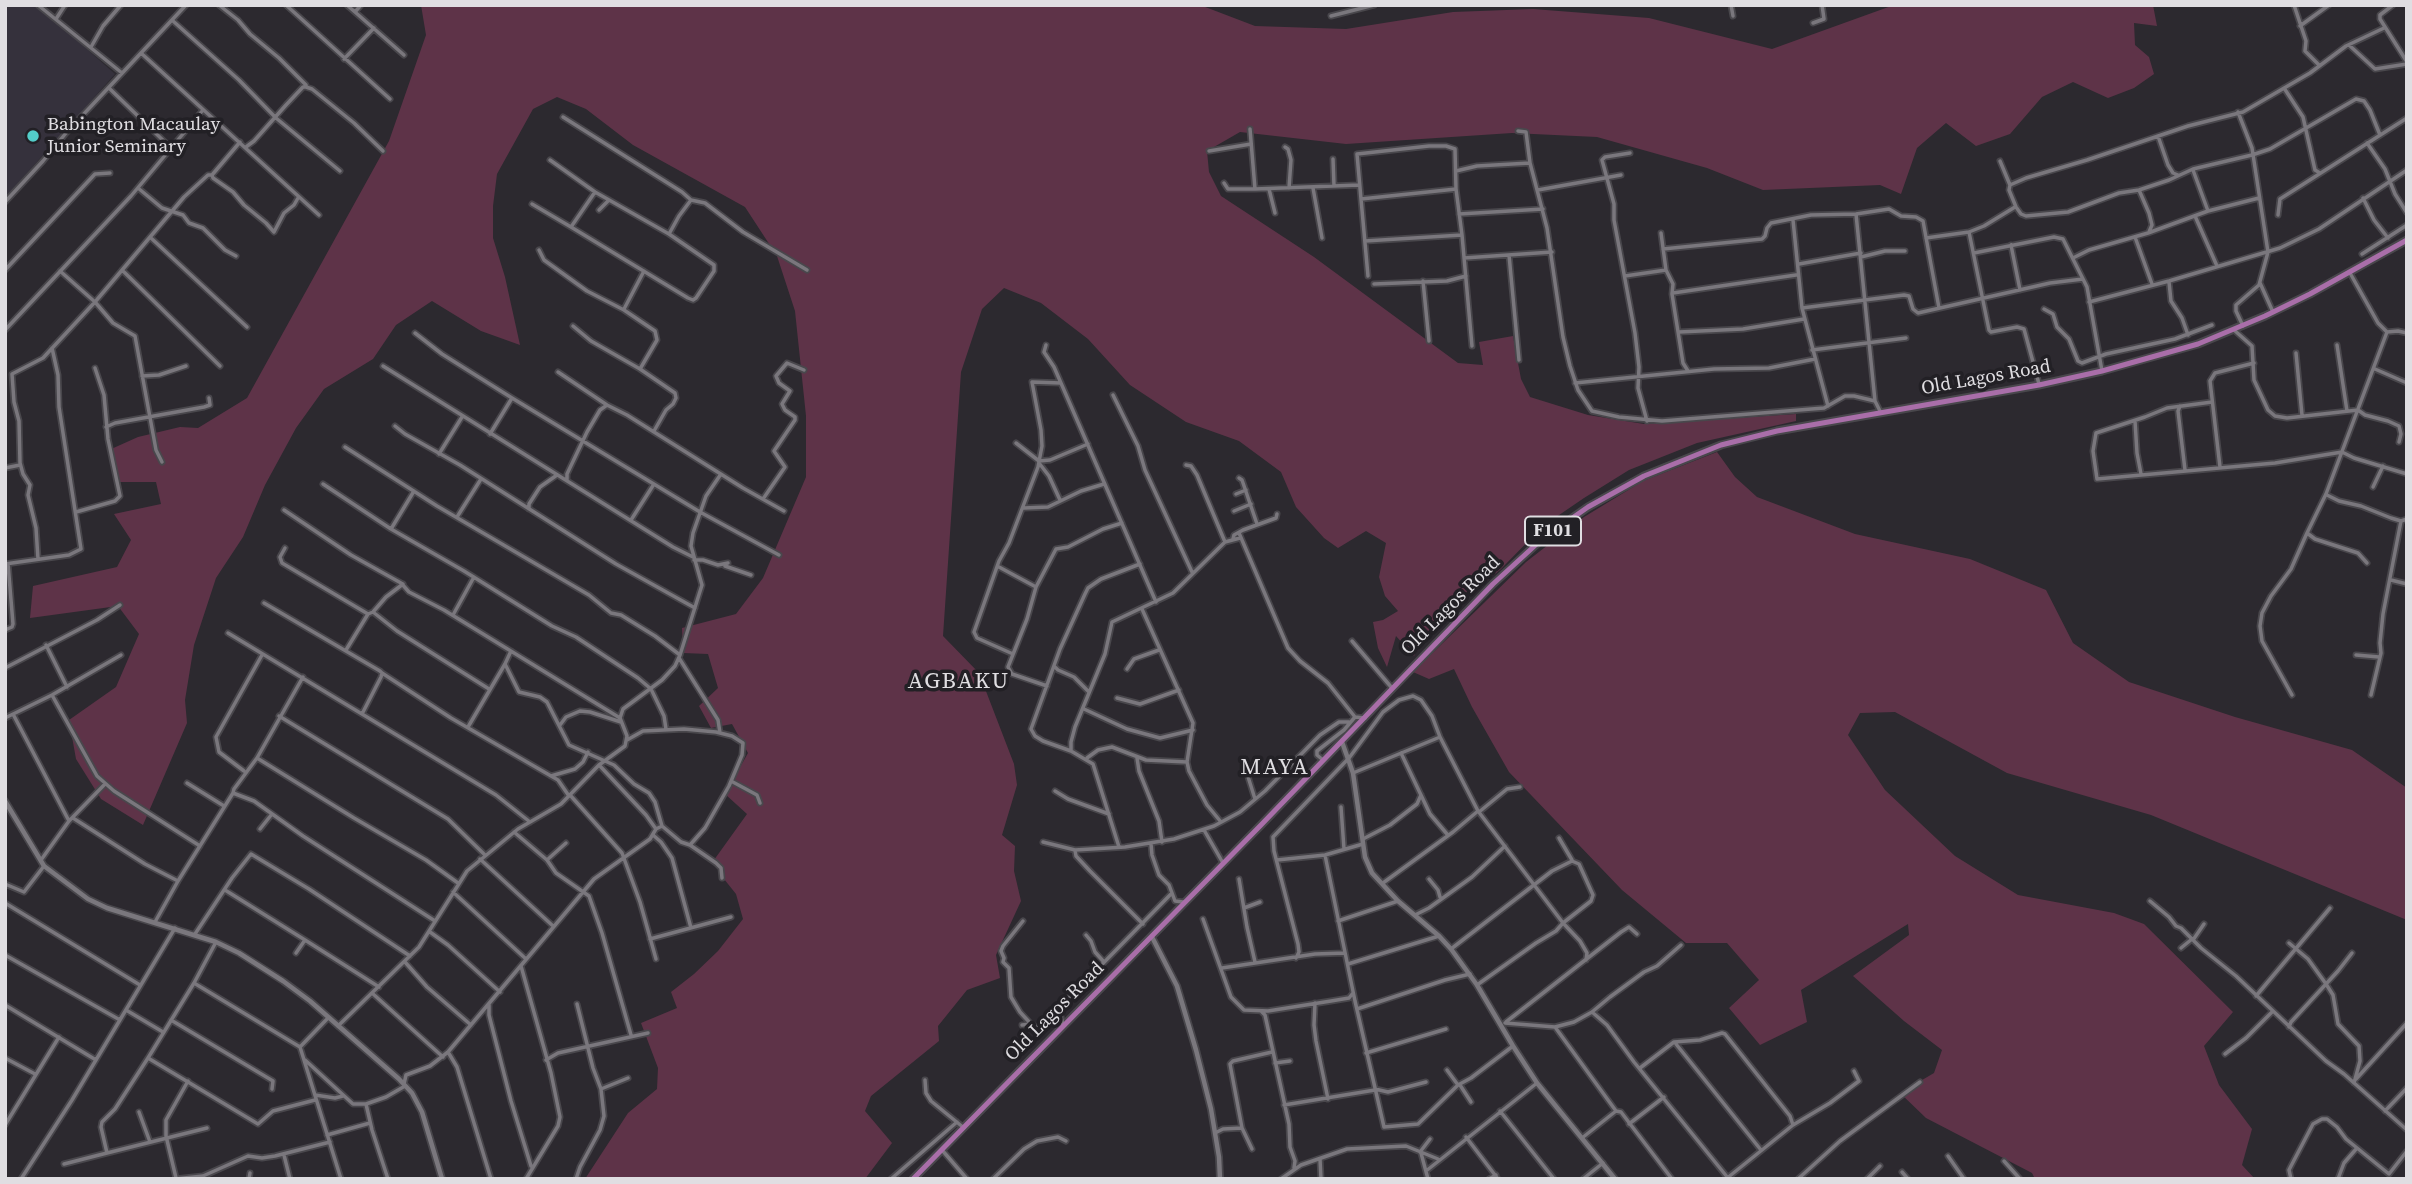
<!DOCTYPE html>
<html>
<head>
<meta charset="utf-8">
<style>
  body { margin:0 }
  #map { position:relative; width:2412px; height:1184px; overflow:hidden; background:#2c292f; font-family:"Source Serif 4",serif }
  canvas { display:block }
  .frame { position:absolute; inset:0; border:7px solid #e0dee2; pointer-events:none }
</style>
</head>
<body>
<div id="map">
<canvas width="2412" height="1184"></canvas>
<div class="frame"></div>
</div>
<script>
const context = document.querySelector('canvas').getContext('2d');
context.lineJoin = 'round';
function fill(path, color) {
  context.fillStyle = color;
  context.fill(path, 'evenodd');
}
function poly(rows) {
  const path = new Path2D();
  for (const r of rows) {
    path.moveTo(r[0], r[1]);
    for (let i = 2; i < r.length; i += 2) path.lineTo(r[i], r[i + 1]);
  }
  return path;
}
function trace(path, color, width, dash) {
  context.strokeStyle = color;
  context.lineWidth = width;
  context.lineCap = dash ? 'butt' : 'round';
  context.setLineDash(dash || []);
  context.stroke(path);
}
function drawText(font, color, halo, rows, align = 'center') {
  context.font = font + ' "Source Serif 4",serif';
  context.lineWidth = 7;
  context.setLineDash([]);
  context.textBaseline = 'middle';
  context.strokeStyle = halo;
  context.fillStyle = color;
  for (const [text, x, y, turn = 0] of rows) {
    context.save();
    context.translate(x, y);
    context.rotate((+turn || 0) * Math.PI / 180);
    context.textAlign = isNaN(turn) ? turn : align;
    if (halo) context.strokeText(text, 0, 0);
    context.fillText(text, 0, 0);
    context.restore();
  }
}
const built = poly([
  [5,5,33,5,71,35,115,74,5,198]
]);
const green = poly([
  [421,5,1200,5,1255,26,1346,29,1453,12,1533,9,1649,18,1772,49,1894,5,2153,5,2157,26,2134,23,2135,45,2149,57,2154,74,2134,88,2108,98,2073,82,2042,97,2010,134,1976,146,1946,123,1917,148,1901,194,1880,185,1763,190,1707,168,1597,137,1512,133,1346,144,1240,132,1207,151,1209,172,1221,196,1314,257,1458,363,1483,365,1479,342,1513,336,1521,379,1530,397,1588,415,1644,424,1796,414,1796,421,1697,443,1629,470,1584,498,1543,526,1501,569,1436,622,1414,656,1396,636,1387,667,1378,648,1373,622,1383,620,1398,611,1385,596,1379,577,1386,543,1366,531,1338,548,1324,538,1296,507,1281,472,1239,441,1186,422,1130,385,1088,339,1041,303,1004,288,982,309,961,372,943,636,979,673,1014,764,1017,785,1002,835,1015,846,1014,871,1021,901,996,955,1000,978,967,990,938,1026,939,1041,871,1096,865,1111,892,1143,865,1179,585,1179,628,1113,657,1089,658,1068,641,1023,677,1008,671,992,694,974,718,951,743,919,736,894,720,874,714,860,747,814,725,794,748,753,732,724,711,728,699,706,718,688,708,654,683,653,682,628,736,614,763,578,806,477,806,416,795,311,777,256,745,207,633,145,586,109,557,97,533,109,497,174,493,206,493,238,505,277,520,345,481,331,432,301,396,325,373,359,324,389,296,428,265,485,243,537,216,578,194,645,185,700,187,723,143,825,101,799,76,759,69,720,116,687,139,634,118,606,30,618,33,586,117,567,131,540,114,514,161,504,156,482,114,482,109,450,138,437,180,427,198,428,247,398,389,141,426,35],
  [1717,452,1735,477,1757,497,1855,534,1970,559,2046,590,2073,643,2129,682,2235,717,2352,750,2407,788,2407,920,2151,815,2007,773,1895,712,1860,713,1848,735,1885,790,1955,856,2018,895,2114,913,2144,924,2233,1012,2204,1046,2219,1085,2252,1129,2242,1165,2255,1179,2035,1179,2032,1173,1926,1118,1900,1093,1934,1073,1942,1050,1904,1021,1853,976,1909,935,1908,924,1801,990,1807,1022,1760,1045,1729,1008,1759,980,1727,943,1686,943,1622,890,1509,772,1472,707,1454,669,1429,679,1413,672,1526,562,1584,517,1643,481]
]);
const street = poly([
  [38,5,122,73],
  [219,5,238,20,250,34,279,58,306,85,306,87,303,87,286,105,254,141,246,147],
  [286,5,390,99],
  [347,5,404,55],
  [1731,5,1733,16],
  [2294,5,2306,41,2305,51,2319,65],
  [2393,5,2380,15,2380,19,2407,62],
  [355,12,361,5],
  [1331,16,1374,5],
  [56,19,65,5],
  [173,21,239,80,276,118,340,171],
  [1813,23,1824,19,1822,5],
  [2300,26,2329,5],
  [2349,45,2375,69,2407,64],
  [91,47,103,26,121,5],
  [141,53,319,215],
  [344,59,374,28],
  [306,87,312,89,354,123,383,151],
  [2284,88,2303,117,2315,170,2320,173],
  [110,89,172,149],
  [2238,112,2252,148,2268,252,2259,285,2236,305,2236,311,2243,326],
  [563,117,682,192,691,200,679,216,669,234,714,265,714,271,696,298,693,300,688,298,571,227,595,192],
  [1250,129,1255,189,1359,185],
  [1518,131,1526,132,1530,163,1547,228,1563,337,1570,366,1578,390,1592,411,1619,417,1662,421,1824,408,1845,396,1854,396,1875,401,1881,413],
  [2380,135,2370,110,2364,101,2356,99,2270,149,2252,155,2193,169,2169,180,2139,190,2119,193,2068,212,2026,216,2021,214,2016,207,2009,190,2010,185,2026,178,2087,160,2188,126,2243,112,2310,73,2346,46,2384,28],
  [2158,136,2168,165,2173,173,2178,175],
  [2367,143,2385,169,2395,194,2407,213],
  [1285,147,1288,149,1291,160,1289,188],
  [1209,151,1251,144],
  [1630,153,1605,157,1602,160,1614,204,1614,220,1635,333,1639,367,1638,388,1647,421],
  [1333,159,1334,186],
  [550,160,595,192,669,234],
  [2000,161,2010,185],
  [2193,170,2208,211],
  [1456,171,1477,166,1530,163],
  [212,175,213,178,233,192,244,205,266,223,274,232,284,213,294,205,298,198],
  [1224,183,1228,189,1255,189],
  [138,188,162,208,183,215,189,223,203,228,225,250,236,256],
  [1313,188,1322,238],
  [1269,189,1275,213],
  [1538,190,1621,175],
  [2139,190,2149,213,2152,225,2149,232],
  [2363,198,2374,220,2388,238],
  [1361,199,1357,154,1429,146,1446,146,1455,149,1456,189,1462,235,1472,346],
  [691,200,705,203,743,232,807,270],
  [5,202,43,161,66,133,186,5],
  [532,204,571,227],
  [599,210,609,200],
  [1459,214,1543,209],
  [1856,214,1875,401],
  [2278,215,2280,199,2407,118],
  [2195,216,2217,266],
  [1793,220,1802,308,1828,406],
  [1969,232,1989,330,1991,332,2017,327,2024,329,2039,384],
  [1661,233,1666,270,1673,284,1672,294,1683,363,1688,371],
  [2135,237,2152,284],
  [151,238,247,327],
  [1926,238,1969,232,1984,226,2015,207],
  [1365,241,1462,235],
  [2011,245,2020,290],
  [1663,249,1762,239,1765,236,1767,228,1771,223,1811,215,1856,214,1889,209,1901,216,1916,217,1923,221,1939,308],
  [539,250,544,260,587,291,624,310,655,331,657,340,640,369],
  [1974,253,2054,237,2063,239,2087,287,2102,371],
  [2362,254,2407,225],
  [1509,255,1519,360],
  [1861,257,1885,251,1905,251],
  [1464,258,1552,252],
  [2073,258,2089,250,2148,233,2208,211,2259,198],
  [1799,264,1861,253],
  [5,270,95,174,110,173],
  [122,270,220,366],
  [60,271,95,302,184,197,208,175,212,175,240,142],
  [2350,273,2378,323,2387,332],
  [1368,276,1361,199,1456,189],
  [1625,276,1666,270],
  [1423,281,1429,341],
  [2169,282,2171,301,2182,318,2188,335],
  [2260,283,2273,312],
  [1374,284,1447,281,1466,276],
  [1673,293,1796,275],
  [2089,302,2169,281,2280,248,2319,229,2407,170],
  [1802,308,1904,295,1909,296,1913,309,1918,313,2050,283,2083,279],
  [624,309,644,271],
  [2044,309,2053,314,2057,327,2069,339,2078,361,2082,363,2106,354,2175,339,2212,325],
  [573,326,591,341,640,369,675,393,676,398,673,404,666,410,654,431],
  [5,330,131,196,203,110],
  [2234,330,2252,346,2254,380,2268,410,2275,416,2287,418,2358,410,2365,415,2388,421,2399,426,2401,434,2399,442],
  [1679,332,1743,329,1804,319],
  [2387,332,2398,331,2407,333],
  [415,333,442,354,512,398,700,512,779,555],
  [1046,345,1044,352,1054,367,1156,602],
  [2337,345,2347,411],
  [1812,350,1906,338],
  [2296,353,2302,415],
  [383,366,673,547,693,557],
  [2375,369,2407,383],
  [558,372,607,405,627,415,743,488,784,511],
  [142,376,159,375,186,366],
  [1575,383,1714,369,1769,368,1815,359],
  [1113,395,1138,446,1145,470,1192,572],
  [2212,402,2167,408,2145,417,2096,433,2093,451,2097,479,2275,463,2342,452,2354,458,2407,474],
  [2180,406,2178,411,2185,470],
  [2135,421,2137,453,2141,474],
  [395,426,405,434,460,465,616,564,695,608],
  [106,427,115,423,204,407,210,405,209,398],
  [490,434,512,398],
  [1016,443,1039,461,1050,460,1088,444],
  [345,447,437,506,589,595,611,613,621,615,655,636,680,655],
  [439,454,462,417],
  [1039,463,1049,476,1060,500],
  [1186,465,1191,466,1197,475,1225,542],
  [2220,467,2210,381,2215,373,2254,363],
  [5,468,20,465],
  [1239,478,1242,480,1257,524],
  [567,480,567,474,587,432,600,410,607,405],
  [323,484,391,529,464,571,552,626,576,637,638,678,651,689,664,716,666,729],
  [2373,487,2383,466],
  [1236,494,1246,490],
  [2327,495,2339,501,2361,506,2391,518,2401,521,2407,519],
  [763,499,785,467,774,451,795,420,795,417,785,410,782,404,790,391,779,383,776,376,787,363,804,370],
  [1024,508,1048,507,1081,491,1104,484],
  [529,509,529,504,540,487,557,475],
  [284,510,351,555,401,583,409,592,444,610,620,718],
  [1234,511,1251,504],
  [76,512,115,501,120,496,108,439,104,395,95,368],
  [457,517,481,479],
  [631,520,654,484],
  [391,529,414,491],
  [1239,533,1288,648,1300,661,1328,683,1355,717],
  [1233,539,1234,535,1243,530,1276,518,1277,514],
  [285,548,280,557,282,563,368,614],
  [38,559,36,528,28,495,30,485,23,474,20,463,19,421,14,402,12,374,43,358,95,302,113,323,135,336,156,450,162,462],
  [694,560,703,560,718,565,728,563],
  [2367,563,2358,553,2315,539,2307,533,2326,494,2387,332],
  [5,564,69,555,81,549,59,407,58,375,52,348],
  [725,566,751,575],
  [999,567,1036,587],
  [2391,580,2407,584],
  [264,603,380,671,382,673,381,677,362,714],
  [1142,609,1193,723,1187,762,1189,771,1207,805,1221,822],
  [373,612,397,631,489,689],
  [453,615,474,577],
  [5,630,12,627,13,624,8,564],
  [228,633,496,795,530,822],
  [1352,641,1392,688],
  [46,645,67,687],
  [346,650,368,614,373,612,386,597,403,584],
  [1013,654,977,638,974,632,999,561,1009,543,1038,467,1042,446,1041,430,1032,382,1061,383],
  [2356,655,2379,657],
  [679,658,718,720,720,733],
  [1055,667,1058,670,1074,677,1089,692],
  [5,668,97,620,120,605],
  [1127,669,1134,659,1159,650],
  [382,673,451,718,558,780,569,796],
  [1047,686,1012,674,1008,667,1027,619,1036,587,1056,549,1068,547,1103,529,1122,523],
  [52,695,97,776,114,791,200,846],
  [2292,695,2262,641,2260,626,2262,613,2271,596,2291,569,2307,533],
  [2371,695,2381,653,2380,643,2383,614,2401,521],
  [1117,698,1140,704,1179,690],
  [1084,709,1127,729,1160,738,1193,730],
  [13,714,69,821],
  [279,716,448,819,485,855],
  [5,718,52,695,121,655],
  [560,725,566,717,580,711,590,712,621,722],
  [468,727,505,664,511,651],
  [627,740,643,731,684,729,716,732,732,736,743,743,742,755,729,786,705,828,690,845],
  [1071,751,1071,742,1075,727,1105,654,1112,622,1173,593,1225,542,1240,538],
  [1401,753,1430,814,1447,834],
  [257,758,354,818,426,860,458,883],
  [1087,758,1098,750,1112,747,1146,760,1187,762],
  [1137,758,1139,771,1159,821,1162,842],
  [1323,760,1317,755,1317,751,1344,730,1355,717,1365,718],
  [1244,764,1255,799],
  [600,766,646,815,656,829],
  [244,771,219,752,216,737,262,655],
  [1353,773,1440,737],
  [551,776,575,769,583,762,588,752],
  [731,781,757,795,760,803],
  [187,783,224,806],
  [1055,791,1068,799,1109,814],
  [233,793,254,801,303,836,435,921],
  [570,795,622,853,640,902,656,959],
  [1341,807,1344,849],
  [1479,812,1507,789,1520,787],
  [73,818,145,864,178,881],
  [662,826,681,842,690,845,716,863,721,868,722,878],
  [260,829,272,814],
  [1204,830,1223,863],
  [514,832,547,860,556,873,589,896,602,933,631,1035],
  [653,835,661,842,672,858,691,928],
  [1559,838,1572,860],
  [1363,839,1390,825,1417,804,1421,795],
  [1043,842,1075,850,1125,847,1174,839,1214,826,1240,812,1265,791,1320,735,1339,722,1349,722],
  [1151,844,1152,855,1159,875,1169,885,1175,901,1183,902],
  [1119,847,1093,764,1071,751,1043,741,1035,736,1031,729,1060,649,1085,594,1088,588,1101,579,1140,564],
  [1075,850,1076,856,1090,871,1143,924],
  [1325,855,1355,1001,1384,1127,1418,1124,1458,1085,1471,1078,1513,1046],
  [480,859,553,926],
  [41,860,69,821,105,784],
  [547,860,566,843],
  [1277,860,1325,855,1363,844],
  [1239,879,1247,927,1255,962],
  [1429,879,1438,890,1440,897],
  [1383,883,1453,832,1478,811],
  [5,884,24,892,44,866],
  [225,890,305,940],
  [453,892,526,959],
  [2150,901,2169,917,2176,926,2181,928,2201,948,2236,976,2326,1061,2344,1074,2407,1130],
  [5,903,140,985],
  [1244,908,1260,902],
  [1415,915,1429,908,1472,877,1505,846],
  [1203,919,1231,997,1244,1010,1268,1011,1331,1001,1349,998,1353,993],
  [1023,921,1003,946,1001,951,1004,958,1003,962,1009,968,1011,997,1020,1012,1031,1024],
  [1338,921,1398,901],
  [155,922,178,881,233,793,234,789,257,758,303,677],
  [430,932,448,945,500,992],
  [195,934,232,878,251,854,309,889,410,956],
  [1086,935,1091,941,1095,952,1104,962],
  [650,939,731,917],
  [2193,940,2204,924],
  [2289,943,2308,959,2326,984,2333,995,2338,1024,2359,1046,2360,1061,2354,1083],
  [2181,948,2192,939],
  [1451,949,1552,871,1572,861,1579,864,1593,895,1591,901,1563,923,1556,931,1536,943,1477,985],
  [296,953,305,940,379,987],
  [5,955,120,1020],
  [1296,958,1299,952,1298,944,1274,851,1273,837,1349,758,1383,712,1399,700,1413,696,1421,700,1432,716,1440,737,1478,811,1563,923,1580,941,1587,953,1586,960],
  [405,962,427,987,471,1025],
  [1348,964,1439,936],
  [521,966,551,1073,560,1117,558,1126,526,1179],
  [1222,968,1315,954,1345,953],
  [194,983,300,1047,341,1179],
  [372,993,443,1057],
  [2256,996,2330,908],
  [1315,1003,1314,1025,1316,1041,1328,1099],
  [5,1005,96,1060],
  [489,1005,489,1015,511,1101,531,1166],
  [1357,1009,1445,980,1470,974],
  [126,1010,163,1032],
  [1261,1011,1265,1015,1289,1124,1290,1147,1295,1161,1294,1168],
  [1592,1012,1607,1025,1634,1062,1728,1178],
  [171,1020,273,1081,272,1089],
  [1506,1022,1621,932,1629,927,1637,934],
  [1505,1023,1555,1027,1574,1022,1592,1012,1610,997,1644,972,1657,966,1681,945],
  [1022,1025,1031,1024,1037,1028,1045,1027,1060,1013],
  [1063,1025,1060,1013,1070,997,1172,893],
  [338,1026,419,947,467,871,518,829,561,804,599,765,625,746,627,736,620,718,623,709,662,680,675,666,680,655,702,585,691,546,693,533,706,496,721,474],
  [1555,1027,1616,1111,1621,1112,1672,1179],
  [2289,1027,2291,1022,2338,971,2352,953],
  [1676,1044,1761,1150],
  [300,1047,328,1018],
  [448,1052,457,1067,491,1179],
  [1366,1053,1446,1029],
  [2225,1054,2246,1038,2273,1011],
  [5,1058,35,1074],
  [148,1058,258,1124,273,1111,315,1100],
  [305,1060,353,1104,366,1104],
  [546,1060,558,1053,648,1033],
  [1275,1063,1290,1061],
  [1640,1068,1674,1042,1700,1040,1722,1033,1725,1034,1790,1116,1793,1125,1726,1179],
  [1447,1070,1458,1085],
  [2356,1079,2407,1023],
  [925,1080,926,1093,931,1101,964,1128],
  [404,1084,406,1075,430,1066,448,1052,594,879,650,839,656,829,662,826,655,802,649,793,634,784,614,765,569,745,547,702,540,697,519,692,505,664],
  [1460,1085,1471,1102],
  [601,1089,628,1078],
  [1375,1089,1388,1092,1426,1082],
  [315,1095,335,1098,343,1096],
  [1284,1105,1375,1090],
  [1500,1111,1554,1179],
  [2385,1111,2407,1088],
  [139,1112,150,1142],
  [1629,1124,1664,1097],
  [5,1125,59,1037],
  [1793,1125,1830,1103,1859,1081,1854,1071],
  [1215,1133,1223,1129,1242,1128],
  [327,1135,370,1123],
  [1466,1137,1498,1179],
  [1582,1138,1616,1111],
  [1252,1149,1242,1128,1230,1064,1233,1061,1272,1052],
  [942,1150,967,1179],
  [1420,1152,1430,1139],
  [107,1153,207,1128],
  [1421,1153,1428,1179],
  [284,1155,290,1179],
  [1948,1156,1964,1179],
  [1320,1159,1321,1179],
  [2004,1161,2020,1179],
  [64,1164,107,1153,101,1127,102,1122,115,1109,148,1058,194,983,216,942],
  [1426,1171,1537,1083],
  [1902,1172,1908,1179],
  [176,1178,166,1136,166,1120,188,1081],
  [21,1179,72,1100,175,928],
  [175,1179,203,1176,248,1156,262,1158,275,1156,330,1142],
  [249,1179,250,1173],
  [388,1179,372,1130,366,1104,386,1097,405,1086],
  [576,1179,580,1167,600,1130,604,1116,601,1089,593,1068,577,1004],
  [891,1179,957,1122],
  [993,1179,1024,1149,1037,1141,1058,1137,1066,1141],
  [1281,1179,1301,1165,1347,1149,1406,1146,1438,1159],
  [1489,1179,1496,1175],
  [1583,1179,1603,1163],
  [1798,1179,1840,1141,1920,1082],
  [1867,1179,1880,1166],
  [2291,1179,2289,1170,2291,1166,2313,1124,2322,1119,2327,1119,2337,1127,2346,1139,2389,1174,2407,1151],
  [2338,1179,2344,1163,2357,1148]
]);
const secondary = poly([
  [1342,742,1353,773,1365,857,1372,873,1398,901,1439,936,1451,949,1477,985,1513,1046,1537,1083,1615,1179],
  [5,801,44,866,88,899,107,908,216,942,239,953,283,981,310,1001,399,1079,412,1093,422,1112,442,1179],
  [1152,937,1177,986,1196,1050,1211,1109,1219,1157,1220,1179]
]);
const primary = poly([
  [913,1179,1261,825,1493,584,1541,540,1588,507,1644,476,1721,445,1777,431,2039,385,2102,371,2198,344,2265,316,2310,294,2407,240]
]);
const markers = [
  [33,136,7,"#53cdc9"]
];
const shields = [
  [1553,531,56]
];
const shieldNames = [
  ["F101",1553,531]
];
const poiNames = [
  ["Babington Macaulay",47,125],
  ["Junior Seminary",47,147]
];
const streetNames = [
  ["Old Lagos Road",1986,378,-10],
  ["Old Lagos Road",1451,606,-45],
  ["Old Lagos Road",1055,1012,-45]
];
const quarterNames = [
  ["AGBAKU",959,682],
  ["MAYA",1275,768]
];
fill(built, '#35313c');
fill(green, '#5e3348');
trace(street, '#49474c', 7);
trace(secondary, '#49474c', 8);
trace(primary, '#49474c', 9);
trace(street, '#7a777d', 3.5);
trace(secondary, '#7a777d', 4.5);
trace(primary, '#a96ea9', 5);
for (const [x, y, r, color] of markers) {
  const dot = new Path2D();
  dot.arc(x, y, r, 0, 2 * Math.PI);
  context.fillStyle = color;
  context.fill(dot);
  trace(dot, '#222025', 2.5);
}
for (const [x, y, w] of shields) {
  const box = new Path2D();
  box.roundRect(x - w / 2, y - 14.5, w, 29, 5);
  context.fillStyle = '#222025';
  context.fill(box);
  trace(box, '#e0dee2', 2);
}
drawText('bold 18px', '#e0dee2', null, shieldNames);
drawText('19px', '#e0dee2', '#222025', poiNames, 'left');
drawText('19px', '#e0dee2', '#222025', streetNames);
context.letterSpacing = '2px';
drawText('23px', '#e0dee2', '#222025', quarterNames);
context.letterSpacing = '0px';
</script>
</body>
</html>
